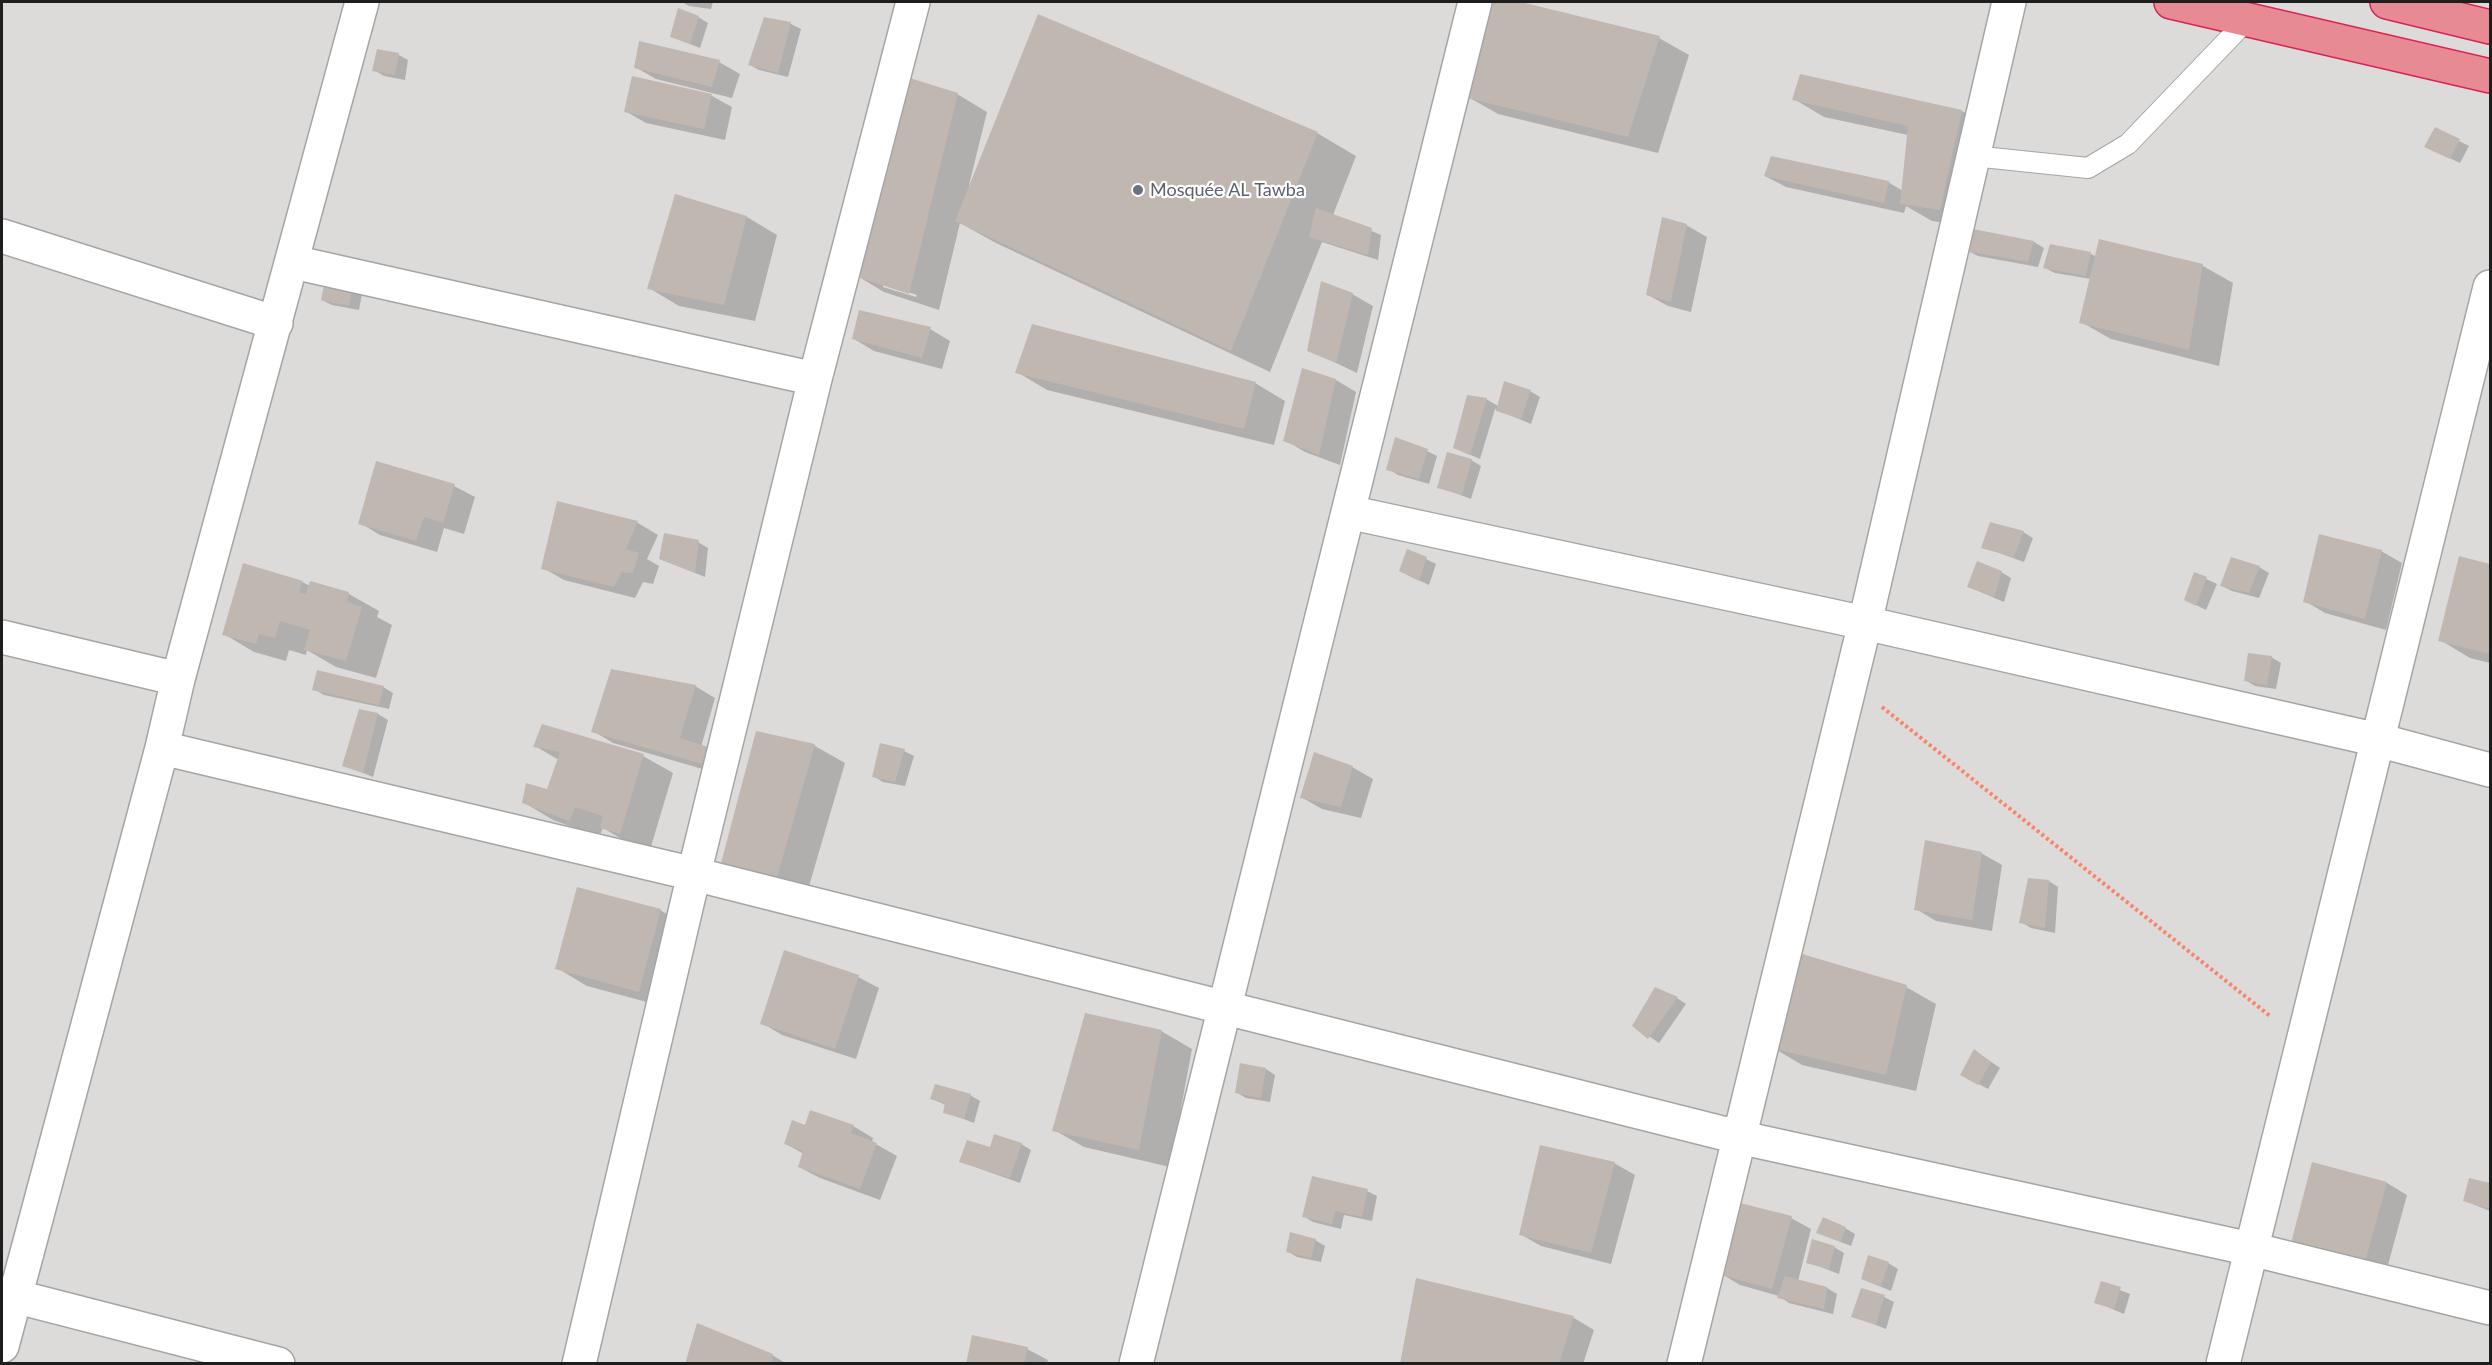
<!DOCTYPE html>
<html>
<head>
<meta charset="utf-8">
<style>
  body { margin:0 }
  #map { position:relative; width:2492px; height:1365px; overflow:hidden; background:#efece3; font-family:Lato,sans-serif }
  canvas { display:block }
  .frame { position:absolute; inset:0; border:3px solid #1e1e1e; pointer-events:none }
</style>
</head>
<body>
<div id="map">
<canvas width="2492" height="1365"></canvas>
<div class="frame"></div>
</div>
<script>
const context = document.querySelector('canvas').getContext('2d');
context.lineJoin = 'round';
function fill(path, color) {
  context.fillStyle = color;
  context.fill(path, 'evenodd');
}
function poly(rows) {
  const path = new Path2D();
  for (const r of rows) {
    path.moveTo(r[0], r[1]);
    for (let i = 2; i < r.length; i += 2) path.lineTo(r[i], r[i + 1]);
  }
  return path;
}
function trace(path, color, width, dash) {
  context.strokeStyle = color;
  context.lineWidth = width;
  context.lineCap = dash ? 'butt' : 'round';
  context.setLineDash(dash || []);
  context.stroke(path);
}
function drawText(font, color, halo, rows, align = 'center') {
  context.font = font + ' Lato,sans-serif';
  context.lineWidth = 4.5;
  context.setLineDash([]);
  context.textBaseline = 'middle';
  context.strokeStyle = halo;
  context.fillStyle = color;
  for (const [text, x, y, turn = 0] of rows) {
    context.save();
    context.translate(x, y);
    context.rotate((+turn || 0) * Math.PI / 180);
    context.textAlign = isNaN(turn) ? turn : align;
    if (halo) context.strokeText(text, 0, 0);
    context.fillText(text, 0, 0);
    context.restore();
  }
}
const residential = poly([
  [2,2,2490,2,2490,1363,2,1363]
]);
const shadow = poly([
  [682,2,713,2,711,9,689,6],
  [1494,2,1514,2,1659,38,1689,55,1658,153,1498,114,1468,97],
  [698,17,708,23,700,48,672,37],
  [765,18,791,24,801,29,788,77,759,70,750,65],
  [399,55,408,60,405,80,384,76,374,70],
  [719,62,740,74,732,98,656,79,635,67],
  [1802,76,1962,111,1992,129,1970,226,1932,221,1906,206,1904,213,1786,187,1765,176,1888,182,1903,191,1908,135,1824,117,1794,99],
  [957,94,987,112,969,185,1317,133,1356,156,1333,215,1381,235,1378,260,1322,242,1270,372,996,243,960,223,939,310,884,292,854,274],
  [883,284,917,295,916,297,883,287],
  [712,96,732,107,725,140,646,123,625,111],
  [2435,129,2469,146,2460,163,2426,147],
  [747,217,777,235,755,321,679,306,649,288],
  [1686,225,1707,237,1691,312,1668,306,1648,295],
  [1974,231,2034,242,2044,248,2038,267,1978,256,1968,251],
  [2100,241,2203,266,2233,283,2219,366,2111,339,2081,322,2091,279,2055,273,2045,268,2091,254,2097,257],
  [363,288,359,310,332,305,322,300],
  [1352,294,1373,306,1357,373,1309,350],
  [930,329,950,341,942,369,874,351,854,339],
  [1303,370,1336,380,1356,392,1340,465,1305,452,1285,440],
  [1017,372,1255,383,1285,401,1274,445,1047,390],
  [1530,391,1540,397,1531,424,1495,409,1480,459,1455,448,1486,399,1498,406],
  [1427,451,1437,456,1429,484,1398,475,1388,469],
  [1471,460,1481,466,1471,499,1439,487],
  [454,486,475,497,464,534,444,528,437,552,380,535,360,523],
  [558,502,638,523,658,535,647,559,659,566,653,584,643,582,635,598,564,580,543,568],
  [2023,532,2033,538,2024,562,1983,547],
  [698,542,708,548,705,577,661,559],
  [2381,551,2402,563,2386,630,2325,613,2305,601],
  [2460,558,2490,565,2490,663,2470,658,2440,640],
  [1426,559,1436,564,1429,585,1410,576],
  [2259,567,2269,573,2259,598,2232,591,2222,586],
  [2001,572,2011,578,2004,602,1969,587],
  [2195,574,2217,584,2206,610,2196,605],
  [302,582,310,586,311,583,349,594,379,611,377,617,392,625,376,678,336,667,307,650,306,655,289,650,286,661,254,652,224,634],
  [2271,657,2281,663,2276,689,2255,686,2245,680],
  [695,686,715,698,701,747,728,760,723,775,613,743,593,731],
  [383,687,393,693,389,709,324,695,314,689],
  [360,711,378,714,388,720,373,777,344,765],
  [757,733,815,746,845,763,807,893,753,879,723,862],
  [535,746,643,756,673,773,650,850,632,845,603,828,599,837,553,820,523,802,548,790,559,760],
  [904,751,914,756,905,786,883,782,873,776],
  [1352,767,1373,779,1361,818,1322,809,1301,797],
  [1981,853,2002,865,1992,931,1936,921,1916,909],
  [2049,881,2058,887,2055,933,2031,928,2021,922],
  [660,910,690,928,669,1008,587,986,557,968],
  [858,977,879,988,856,1059,782,1035,762,1023],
  [1906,987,1936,1004,1916,1091,1802,1065,1772,1047],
  [1677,998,1686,1004,1659,1043,1634,1026],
  [1161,1031,1192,1049,1170,1167,1084,1147,1054,1130],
  [1984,1057,2000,1068,1988,1089,1962,1075],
  [1266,1069,1275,1075,1270,1102,1246,1098,1236,1092],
  [970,1095,980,1101,974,1123,945,1112,946,1105,932,1099],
  [853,1126,873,1138,872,1142,897,1156,880,1200,820,1178,799,1167,804,1154,786,1144,806,1127],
  [1021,1144,1031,1150,1020,1183,961,1162,991,1149],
  [1614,1163,1635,1175,1611,1264,1541,1246,1520,1234],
  [2314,1164,2387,1183,2407,1195,2385,1276,2312,1258],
  [2470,1180,2490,1185,2490,1211,2465,1201],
  [1367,1191,1377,1196,1372,1221,1344,1215,1341,1229,1313,1222,1303,1216],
  [1791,1218,1811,1229,1798,1281,1827,1288,1837,1294,1833,1314,1789,1303,1779,1296,1740,1285,1720,1273],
  [1845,1228,1855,1234,1851,1246,1818,1233],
  [1315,1240,1325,1246,1321,1262,1297,1257,1287,1251],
  [1834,1247,1844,1253,1839,1274,1808,1262],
  [1888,1263,1898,1269,1891,1291,1863,1279],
  [1417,1280,1574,1318,1594,1330,1583,1364,1402,1364],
  [2102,1283,2130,1294,2124,1314,2096,1302],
  [1884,1297,1894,1302,1886,1329,1853,1316],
  [1027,1349,1048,1360,1047,1364,967,1364],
  [772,1355,787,1364,687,1364]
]);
const building = poly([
  [1493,2,1521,2,1660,36,1628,137,1467,98],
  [678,8,699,16,690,44,670,37],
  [1038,14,1318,132,1231,351,955,221],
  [764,17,791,22,778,73,748,65],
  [639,41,720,60,712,87,634,68],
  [377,49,399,53,395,75,372,71],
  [1800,74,1962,110,1940,210,1900,204,1908,126,1792,100],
  [900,75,958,93,909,294,852,275],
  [632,76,712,94,704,129,624,112],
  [2435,127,2460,139,2450,159,2424,147],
  [1771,156,1889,181,1884,203,1764,176],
  [675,194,747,216,724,305,647,289],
  [1316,208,1372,228,1368,255,1309,237],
  [1662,217,1687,224,1671,302,1646,295],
  [1973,229,2034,241,2028,262,1966,251],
  [2099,239,2203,264,2189,350,2079,323],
  [2050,244,2091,252,2086,276,2043,268],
  [326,275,354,281,349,306,321,300],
  [1321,281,1353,293,1336,363,1307,351],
  [859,310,931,327,922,358,852,339],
  [1032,324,1256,382,1244,429,1015,373],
  [1302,368,1336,379,1319,455,1283,441],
  [1504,381,1531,390,1521,419,1496,411],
  [1467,395,1487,398,1470,455,1453,448],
  [1395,437,1428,449,1419,479,1386,470],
  [1447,452,1472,459,1462,495,1437,488],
  [376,461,455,484,443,523,424,517,416,541,358,524],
  [557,501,638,521,626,549,639,553,633,573,622,572,614,587,541,569],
  [1990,522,2024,531,2014,557,1981,548],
  [664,533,699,540,695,573,659,559],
  [2319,534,2382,550,2365,619,2303,602],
  [1407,549,1427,557,1419,581,1399,571],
  [2459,556,2490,564,2490,654,2438,641],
  [2231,557,2260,566,2249,593,2220,586],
  [1977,561,2002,571,1994,597,1967,587],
  [243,563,303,581,299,592,306,594,310,581,349,592,347,602,362,607,346,661,304,650,310,630,280,621,275,638,259,634,256,644,222,635],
  [2194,572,2207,577,2196,606,2184,600],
  [2248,653,2272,656,2267,685,2244,681],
  [611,669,696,685,680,738,708,747,702,764,591,732],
  [317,670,384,686,379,705,312,690],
  [359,709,378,713,363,773,342,766],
  [542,724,644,754,620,834,600,828,603,816,575,807,569,821,522,803,526,783,547,789,560,752,533,747],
  [756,731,815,744,777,877,721,863],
  [880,743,905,749,895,782,872,777],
  [1314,752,1353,766,1341,807,1300,798],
  [1925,840,1982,852,1972,920,1914,910],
  [2028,878,2049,880,2045,928,2019,923],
  [577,887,661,909,639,992,555,969],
  [784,950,859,975,835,1049,760,1024],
  [1792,951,1907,985,1886,1075,1770,1048],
  [1655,987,1678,997,1648,1039,1632,1026],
  [1085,1013,1162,1030,1139,1150,1052,1131],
  [1974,1049,1991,1062,1978,1085,1960,1075],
  [1240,1063,1266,1068,1261,1098,1235,1093],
  [935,1084,971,1094,964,1119,943,1113,945,1103,930,1099],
  [810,1110,854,1125,851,1133,877,1143,860,1189,798,1167,803,1151,784,1144,792,1120,805,1125],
  [994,1134,1022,1143,1010,1178,959,1162,967,1140,990,1147],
  [1540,1145,1615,1162,1591,1253,1519,1235],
  [2312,1162,2387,1182,2364,1266,2290,1247],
  [1312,1176,1368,1189,1362,1217,1335,1211,1332,1224,1302,1217],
  [2469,1178,2490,1183,2490,1209,2463,1201],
  [1740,1203,1792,1216,1772,1289,1718,1274],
  [1823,1217,1846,1227,1841,1242,1816,1233],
  [1290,1232,1316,1239,1311,1258,1286,1252],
  [1812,1239,1835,1246,1829,1269,1806,1263],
  [1868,1255,1889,1262,1881,1287,1861,1279],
  [1785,1276,1827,1287,1824,1309,1777,1298],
  [1416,1278,1574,1316,1559,1364,1400,1364],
  [2101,1281,2121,1287,2114,1309,2094,1303],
  [1861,1288,1885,1295,1876,1325,1851,1317],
  [697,1323,773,1354,771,1364,685,1364],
  [972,1335,1028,1347,1024,1364,966,1364]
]);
const path = poly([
  [1882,707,2270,1016]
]);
const lane = poly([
  [1973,156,2088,168,2128,144,2248,19]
]);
const street = poly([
  [2,236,276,323],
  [293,262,815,379],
  [1348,512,1865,623,2378,740,2490,770],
  [2,637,178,679],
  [162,748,694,874,1738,1137,2251,1249,2490,1308],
  [2,1293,278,1364],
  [2,1346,162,748,178,679,362,2],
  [579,1364,694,874,815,379,913,2],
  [1136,1364,1475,2],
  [1684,1364,1865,623,2009,2],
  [2223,1364,2490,287]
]);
const highway = poly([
  [2171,2,2490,76],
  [2387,2,2490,27]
]);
const markers = [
  [1138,190,6,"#6b7280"]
];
const worshipNames = [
  ["Mosquée AL Tawba",1150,190]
];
fill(residential, '#dcdbda');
fill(shadow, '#0003');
fill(building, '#c0b8b0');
trace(lane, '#a5a5a5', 22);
trace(street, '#a5a5a5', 36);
trace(highway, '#db2253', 36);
trace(path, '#fb8368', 4, [3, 3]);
trace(lane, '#fff', 20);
trace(street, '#fff', 33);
trace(highway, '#e78a94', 33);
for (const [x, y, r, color] of markers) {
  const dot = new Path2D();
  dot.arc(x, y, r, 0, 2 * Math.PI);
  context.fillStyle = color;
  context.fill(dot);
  trace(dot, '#fff', 2);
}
drawText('18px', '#5b616d', '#fff', worshipNames, 'left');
</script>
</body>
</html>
